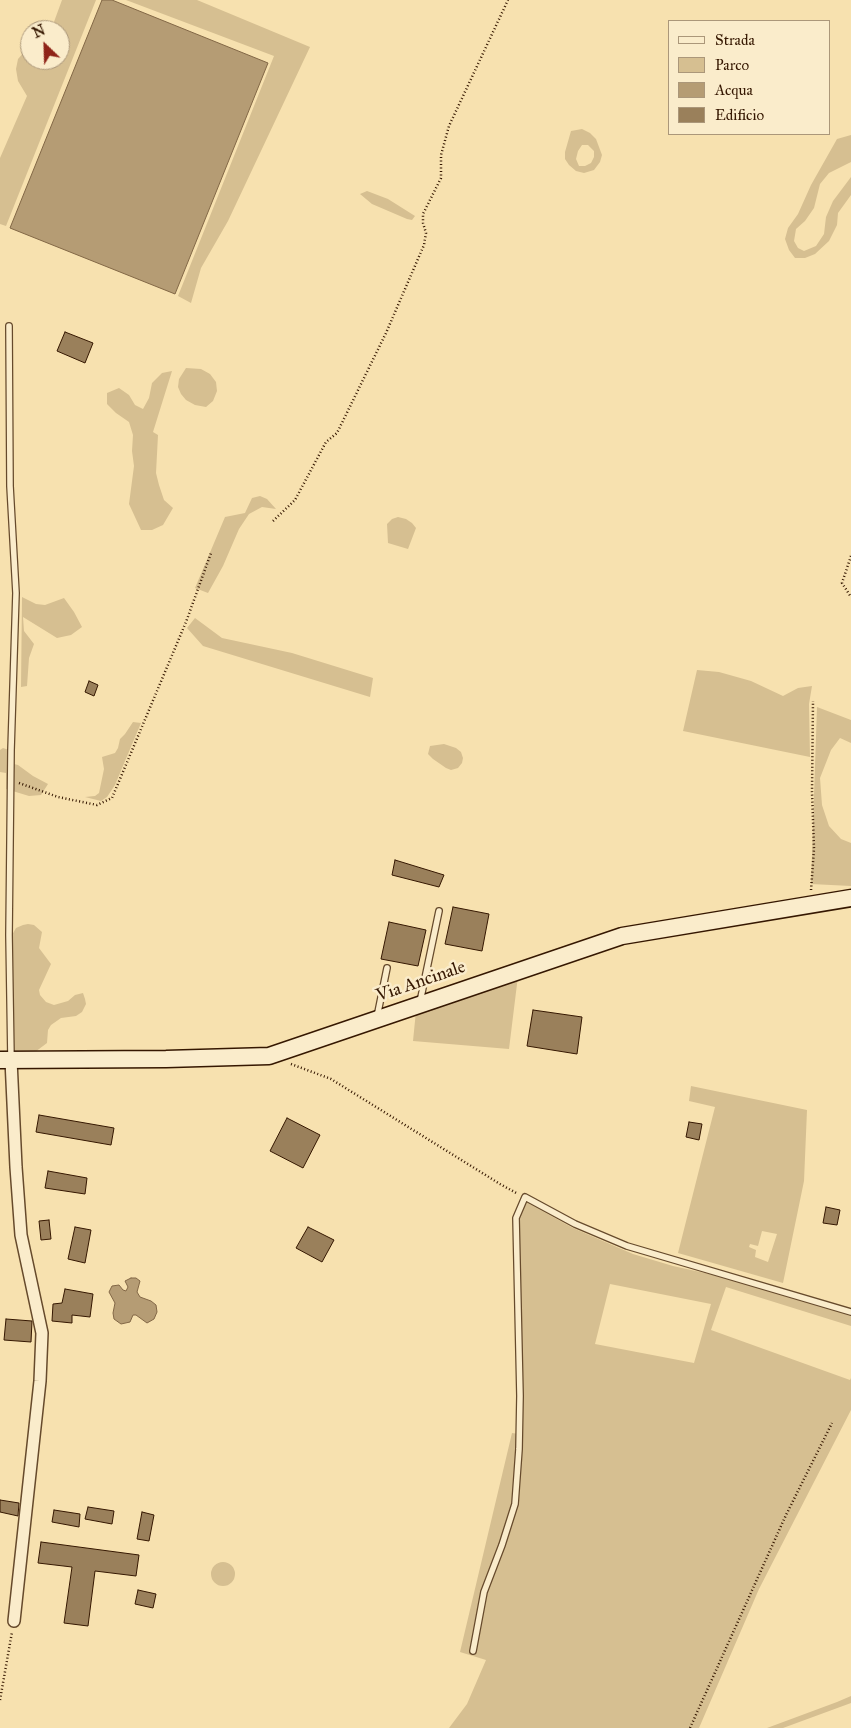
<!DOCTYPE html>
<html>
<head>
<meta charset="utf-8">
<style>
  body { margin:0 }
  #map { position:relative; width:851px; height:1728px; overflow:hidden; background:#f7e1af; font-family:"IM FELL Great Primer",serif }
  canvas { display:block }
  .legend { position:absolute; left:668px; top:20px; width:162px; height:115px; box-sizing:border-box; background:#faeccb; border:1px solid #ab977a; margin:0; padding:6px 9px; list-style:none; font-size:15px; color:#351701 }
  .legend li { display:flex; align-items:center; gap:10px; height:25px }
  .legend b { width:25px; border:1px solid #ab977a }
  .north { position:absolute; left:20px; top:20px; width:50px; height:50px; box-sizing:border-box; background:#faeccb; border:1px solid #ab977a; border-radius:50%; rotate:336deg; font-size:14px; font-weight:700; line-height:20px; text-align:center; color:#351701 }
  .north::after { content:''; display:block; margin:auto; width:18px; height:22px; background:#8f2418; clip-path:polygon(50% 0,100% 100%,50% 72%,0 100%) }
</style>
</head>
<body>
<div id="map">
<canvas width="851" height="1728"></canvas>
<ul class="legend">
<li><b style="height:6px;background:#faeccb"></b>Strada</li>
<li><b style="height:14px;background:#d6bf91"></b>Parco</li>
<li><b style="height:14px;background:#b59c74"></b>Acqua</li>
<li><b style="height:14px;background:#9a805b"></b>Edificio</li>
</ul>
<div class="north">N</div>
</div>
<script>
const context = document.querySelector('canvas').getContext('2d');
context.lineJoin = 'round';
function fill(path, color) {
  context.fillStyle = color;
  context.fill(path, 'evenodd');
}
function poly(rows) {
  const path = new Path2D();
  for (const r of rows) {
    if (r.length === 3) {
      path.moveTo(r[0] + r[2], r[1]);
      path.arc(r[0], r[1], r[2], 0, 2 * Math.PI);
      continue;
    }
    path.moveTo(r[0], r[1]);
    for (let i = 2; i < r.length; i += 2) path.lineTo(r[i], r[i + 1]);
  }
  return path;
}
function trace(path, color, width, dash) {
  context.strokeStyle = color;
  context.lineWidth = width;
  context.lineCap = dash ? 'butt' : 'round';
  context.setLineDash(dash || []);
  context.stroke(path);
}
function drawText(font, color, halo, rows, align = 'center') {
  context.font = font + ' "IM FELL Great Primer",serif';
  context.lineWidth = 5;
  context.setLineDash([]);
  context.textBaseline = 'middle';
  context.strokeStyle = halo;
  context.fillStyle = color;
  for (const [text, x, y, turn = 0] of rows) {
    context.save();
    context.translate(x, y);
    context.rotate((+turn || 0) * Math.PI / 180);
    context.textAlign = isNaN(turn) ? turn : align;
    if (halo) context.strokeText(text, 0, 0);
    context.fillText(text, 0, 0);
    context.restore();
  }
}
const green = poly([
  [62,0,96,0,6,226,0,224,0,158,27,96,18,81,16,69,18,59,25,51,30,49,30,60,60,60,60,30,51,30],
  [126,0,197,0,310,47,228,221,201,268,191,303,178,296,274,56],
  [582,129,590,133,596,139,602,155,600,162,594,170,584,173,576,171,569,165,565,159,565,152,571,131],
  [582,145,588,145,594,151,594,157,591,163,585,166,579,166,576,159,578,151],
  [851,135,851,162,829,173,820,184,814,208,805,221,796,229,794,241,798,248,804,251,816,246,824,234,826,217,833,201,851,177,851,195,838,213,837,225,829,241,815,254,805,258,795,258,789,250,785,239,788,228,798,214,811,185,837,139],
  [367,191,388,199,415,216,412,220,407,219,372,204,360,194],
  [186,368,201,369,210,374,216,382,217,391,213,401,206,407,195,405,186,400,181,394,178,387,179,379],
  [172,371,153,432,158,435,156,473,159,485,164,500,173,508,163,525,152,530,141,530,129,504,134,466,132,451,133,435,129,422,116,413,107,404,107,393,119,388,129,395,135,405,143,409,149,398,152,383,162,373],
  [260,496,267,499,276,509,262,507,249,514,239,529,223,566,208,593,195,588,225,517,245,513,252,498],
  [398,517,406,519,412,523,416,528,408,549,388,543,387,524,392,519],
  [22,597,36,604,45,605,64,598,74,612,82,627,71,635,57,638,23,617,24,631,34,644,29,658,27,686,21,687],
  [195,618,222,638,292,653,373,678,370,697,203,646,187,628],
  [697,670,719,672,751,681,783,696,798,688,812,686,809,704,810,757,683,731],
  [817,707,851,720,851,743,840,738,831,750,820,778,822,805,829,826,841,839,851,843,851,886,811,884],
  [133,722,141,723,115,785,107,797,101,801,85,797,95,796,99,793,104,769,102,757,115,753,118,748,120,739,125,734],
  [444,744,456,748,461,752,463,758,462,763,458,768,451,770,446,768,433,759,428,754,430,746],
  [3,748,9,750,10,763,18,765,33,776,48,784,41,795,29,796,6,789,6,773,0,772,0,750],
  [28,924,34,925,42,932,39,948,51,964,39,990,40,995,46,1002,54,1005,68,1001,75,995,83,993,85,999,86,1004,82,1012,76,1016,61,1018,51,1025,48,1030,47,1043,35,1052,13,1051,12,935,16,928,23,925],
  [518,976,509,1049,413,1041,416,1011],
  [691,1086,807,1110,804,1181,783,1283,678,1253,715,1107,689,1101],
  [762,1231,777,1234,768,1262,755,1257,756,1250,749,1247,750,1244,758,1246],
  [524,1201,573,1228,633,1254,673,1266,714,1275,851,1312,851,1326,726,1287,711,1330,850,1380,851,1378,851,1410,759,1589,699,1728,449,1728,467,1704,486,1660,460,1652,512,1433,519,1434,517,1218],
  [610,1284,711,1304,694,1363,595,1344],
  [223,1574,12],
  [851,1696,851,1703,783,1728,767,1728,837,1702]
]);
const water = poly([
  [102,0,112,0,268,63,175,294,10,228,102,0],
  [131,1278,136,1278,140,1281,137,1292,140,1297,151,1301,156,1305,157,1312,154,1319,147,1323,136,1315,133,1315,130,1322,121,1324,114,1319,113,1313,115,1303,109,1292,112,1286,119,1285,123,1290,126,1291,128,1287,125,1281,131,1278]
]);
const building = poly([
  [65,332,93,343,85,363,57,351,65,332],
  [89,681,98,685,94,696,85,692,89,681],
  [395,860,444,875,439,887,392,875,395,860],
  [453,907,489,914,482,951,445,944,453,907],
  [389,922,426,930,418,966,381,959,389,922],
  [533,1010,582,1017,577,1054,527,1046,533,1010],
  [39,1115,114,1128,111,1145,36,1132,39,1115],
  [287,1118,320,1135,303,1168,270,1151,287,1118],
  [689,1122,702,1124,699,1140,686,1137,689,1122],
  [48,1171,87,1178,85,1194,45,1188,48,1171],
  [826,1207,840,1210,837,1225,823,1223,826,1207],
  [49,1220,51,1239,41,1240,39,1221,49,1220],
  [75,1227,91,1230,85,1263,68,1259,75,1227],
  [308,1227,334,1240,322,1262,296,1248,308,1227],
  [65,1289,93,1294,90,1317,72,1315,72,1323,52,1321,53,1304,62,1303,65,1289],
  [6,1319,32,1321,31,1342,4,1340,6,1319],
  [0,1500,19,1503,18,1516,0,1512,0,1500],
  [88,1507,114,1511,112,1524,85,1519,88,1507],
  [54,1510,80,1514,79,1527,52,1522,54,1510],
  [142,1512,154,1515,149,1541,137,1539,142,1512],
  [41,1542,139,1555,136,1576,95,1571,88,1626,64,1623,72,1567,38,1563,41,1542],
  [138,1590,156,1594,153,1608,135,1604,138,1590]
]);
const path = poly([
  [273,521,295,500,326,442,337,433,386,333,424,245,426,233,423,223,423,214,441,178,441,155,449,126,508,0],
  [851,556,842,583,851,597],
  [19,783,58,797,97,805,112,798,186,622,211,553],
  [811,890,814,849,812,792,813,701],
  [291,1064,331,1079,500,1184,518,1194],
  [0,1700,12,1632],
  [690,1728,786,1515,832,1423]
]);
const service = poly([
  [9,326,10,486,16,593,11,750,9,935,11,1059],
  [420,1002,439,911],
  [377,1017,387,968],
  [473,1651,484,1592,502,1545,515,1504,519,1449,520,1396,516,1218,525,1197,575,1224,627,1246,851,1312]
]);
const minor = poly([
  [11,1060,16,1167,21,1235,42,1333,40,1381,14,1621]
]);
const secondary = poly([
  [0,1060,166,1059,269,1056,622,936,851,898]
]);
const streetNames = [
  ["Via Ancinale",421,982,-19]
];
fill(green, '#d6bf91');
fill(water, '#b59c74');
trace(water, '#826746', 1);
fill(building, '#9a805b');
trace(building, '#351701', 1);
trace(service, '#664a2c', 8);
trace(minor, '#664a2c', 14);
trace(secondary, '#351701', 19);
trace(path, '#351701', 2.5, [1, 2.5]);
trace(service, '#faeccb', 5.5);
trace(minor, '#faeccb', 11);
trace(secondary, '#faeccb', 16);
drawText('18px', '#351701', '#faeccb', streetNames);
</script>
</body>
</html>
